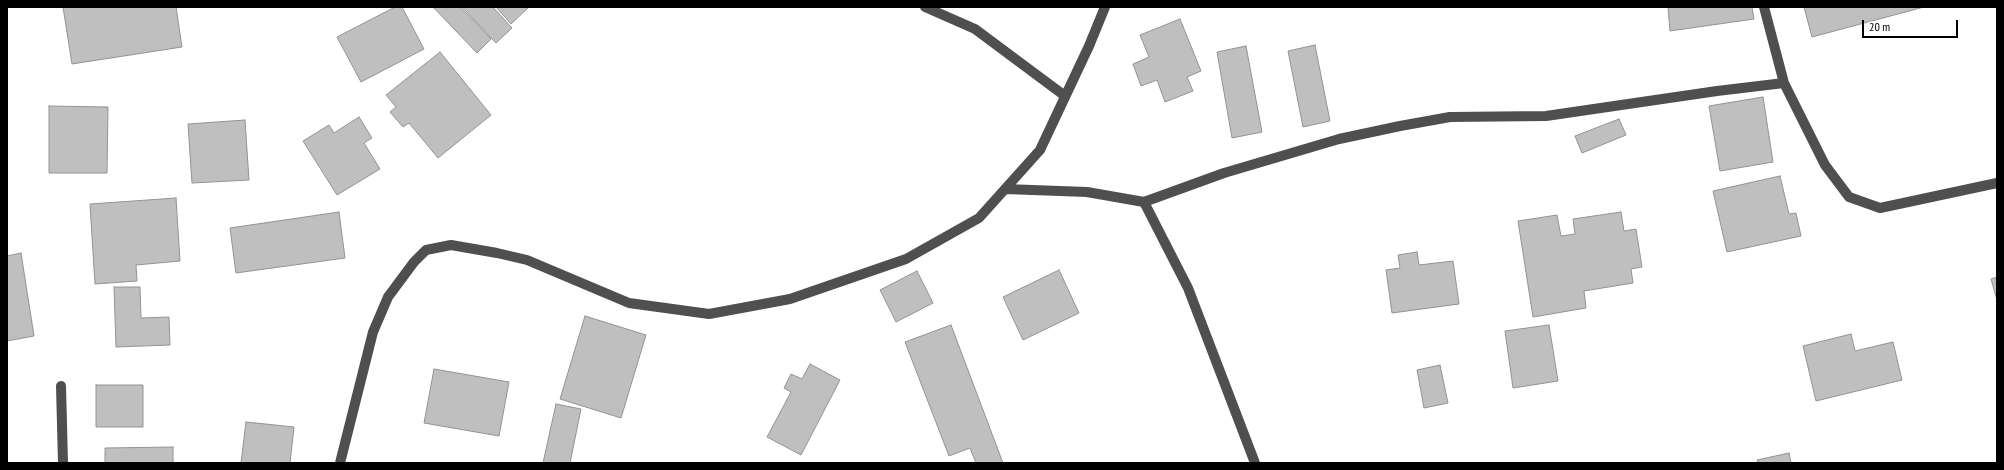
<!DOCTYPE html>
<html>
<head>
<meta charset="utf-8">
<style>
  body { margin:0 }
  #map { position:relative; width:2004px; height:470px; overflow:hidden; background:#fff; font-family:"PT Sans Narrow",sans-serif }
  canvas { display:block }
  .frame { position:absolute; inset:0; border:8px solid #000; pointer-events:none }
  .scale { position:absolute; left:1862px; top:20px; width:96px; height:18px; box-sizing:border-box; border:2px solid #000; border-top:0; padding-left:5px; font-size:12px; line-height:14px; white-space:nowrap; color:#000; -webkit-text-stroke:3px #fff; paint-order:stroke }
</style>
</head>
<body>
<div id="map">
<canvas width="2004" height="470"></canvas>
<div class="frame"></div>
<div class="scale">20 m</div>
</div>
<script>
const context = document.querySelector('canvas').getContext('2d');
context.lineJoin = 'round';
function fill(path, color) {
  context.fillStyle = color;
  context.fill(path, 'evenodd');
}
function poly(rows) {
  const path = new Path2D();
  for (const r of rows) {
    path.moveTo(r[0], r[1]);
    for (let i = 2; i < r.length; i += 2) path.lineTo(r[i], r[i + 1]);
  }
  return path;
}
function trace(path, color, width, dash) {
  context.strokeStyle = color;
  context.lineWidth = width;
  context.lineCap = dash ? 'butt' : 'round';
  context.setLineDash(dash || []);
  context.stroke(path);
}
const building = poly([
  [63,7,176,7,182,47,72,64,63,7],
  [395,7,402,7,424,49,361,82,337,37,395,7],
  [433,7,460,7,491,39,477,53,433,7],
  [462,7,493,7,512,28,496,43,462,7],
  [496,7,529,7,511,24,496,7],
  [1668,7,1752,7,1754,19,1670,31,1668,7],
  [1804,7,1924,7,1812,37,1804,7],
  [1180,19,1201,71,1187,77,1193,91,1165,102,1157,80,1141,86,1133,64,1149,57,1140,35,1180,19],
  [1315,45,1330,121,1303,127,1288,51,1315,45],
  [1246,46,1262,132,1232,138,1217,52,1246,46],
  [440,52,491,115,438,158,409,123,403,127,390,112,396,107,386,95,440,52],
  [1763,97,1773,162,1720,171,1709,106,1763,97],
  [49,106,108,107,107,173,49,173,49,106],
  [359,117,372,138,364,143,380,169,337,195,303,141,329,125,334,133,359,117],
  [1619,119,1626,135,1582,153,1575,136,1619,119],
  [245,120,249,180,192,183,188,124,245,120],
  [1780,176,1789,214,1796,213,1801,236,1727,252,1713,191,1780,176],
  [176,198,180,261,136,265,137,281,95,284,90,204,176,198],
  [339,212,345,258,236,273,230,228,339,212],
  [1621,212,1624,231,1636,229,1642,267,1631,269,1633,283,1584,291,1586,308,1533,317,1518,221,1557,215,1561,236,1575,234,1573,219,1621,212],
  [1417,252,1419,265,1453,261,1459,304,1392,313,1386,270,1400,268,1398,255,1417,252],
  [21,253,34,336,7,341,7,256,21,253],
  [1059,270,1079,313,1023,340,1003,297,1059,270],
  [917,271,933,303,896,322,880,290,917,271],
  [1997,277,1997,300,1991,279,1997,277],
  [114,287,140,287,141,318,169,317,170,345,116,347,114,287],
  [585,316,646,335,621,418,560,399,585,316],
  [951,325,1003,463,976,463,970,448,949,456,905,342,951,325],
  [1549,325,1558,381,1513,388,1505,331,1549,325],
  [1851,334,1855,351,1893,342,1902,380,1816,401,1803,346,1851,334],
  [810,364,840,380,801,455,767,437,791,392,784,388,791,374,802,379,810,364],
  [1440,365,1448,403,1424,408,1417,370,1440,365],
  [434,369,509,382,499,436,424,423,434,369],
  [96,385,143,385,143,427,96,427,96,385],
  [556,404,581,409,570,463,543,463,556,404],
  [246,422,294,427,290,463,241,463,246,422],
  [173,447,173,463,105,463,105,448,173,447],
  [1789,453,1791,463,1758,463,1757,460,1789,453]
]);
const minor = poly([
  [925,7,975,29,1065,96],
  [1764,7,1784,83,1825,165,1849,197,1880,208,1997,183],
  [1005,189,1087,192,1144,202,1224,173,1339,139,1400,126,1450,117,1546,116,1717,91,1784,83],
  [1144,202,1188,288,1255,463],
  [61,386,63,463],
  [340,463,373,332,388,297,414,262,426,250,451,245,497,253,527,260,629,303,709,314,790,299,906,259,979,218,1040,150,1089,46,1105,7]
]);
fill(building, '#bfbfbf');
trace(building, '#939393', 1);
trace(minor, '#4f4f4f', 10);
</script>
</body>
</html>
